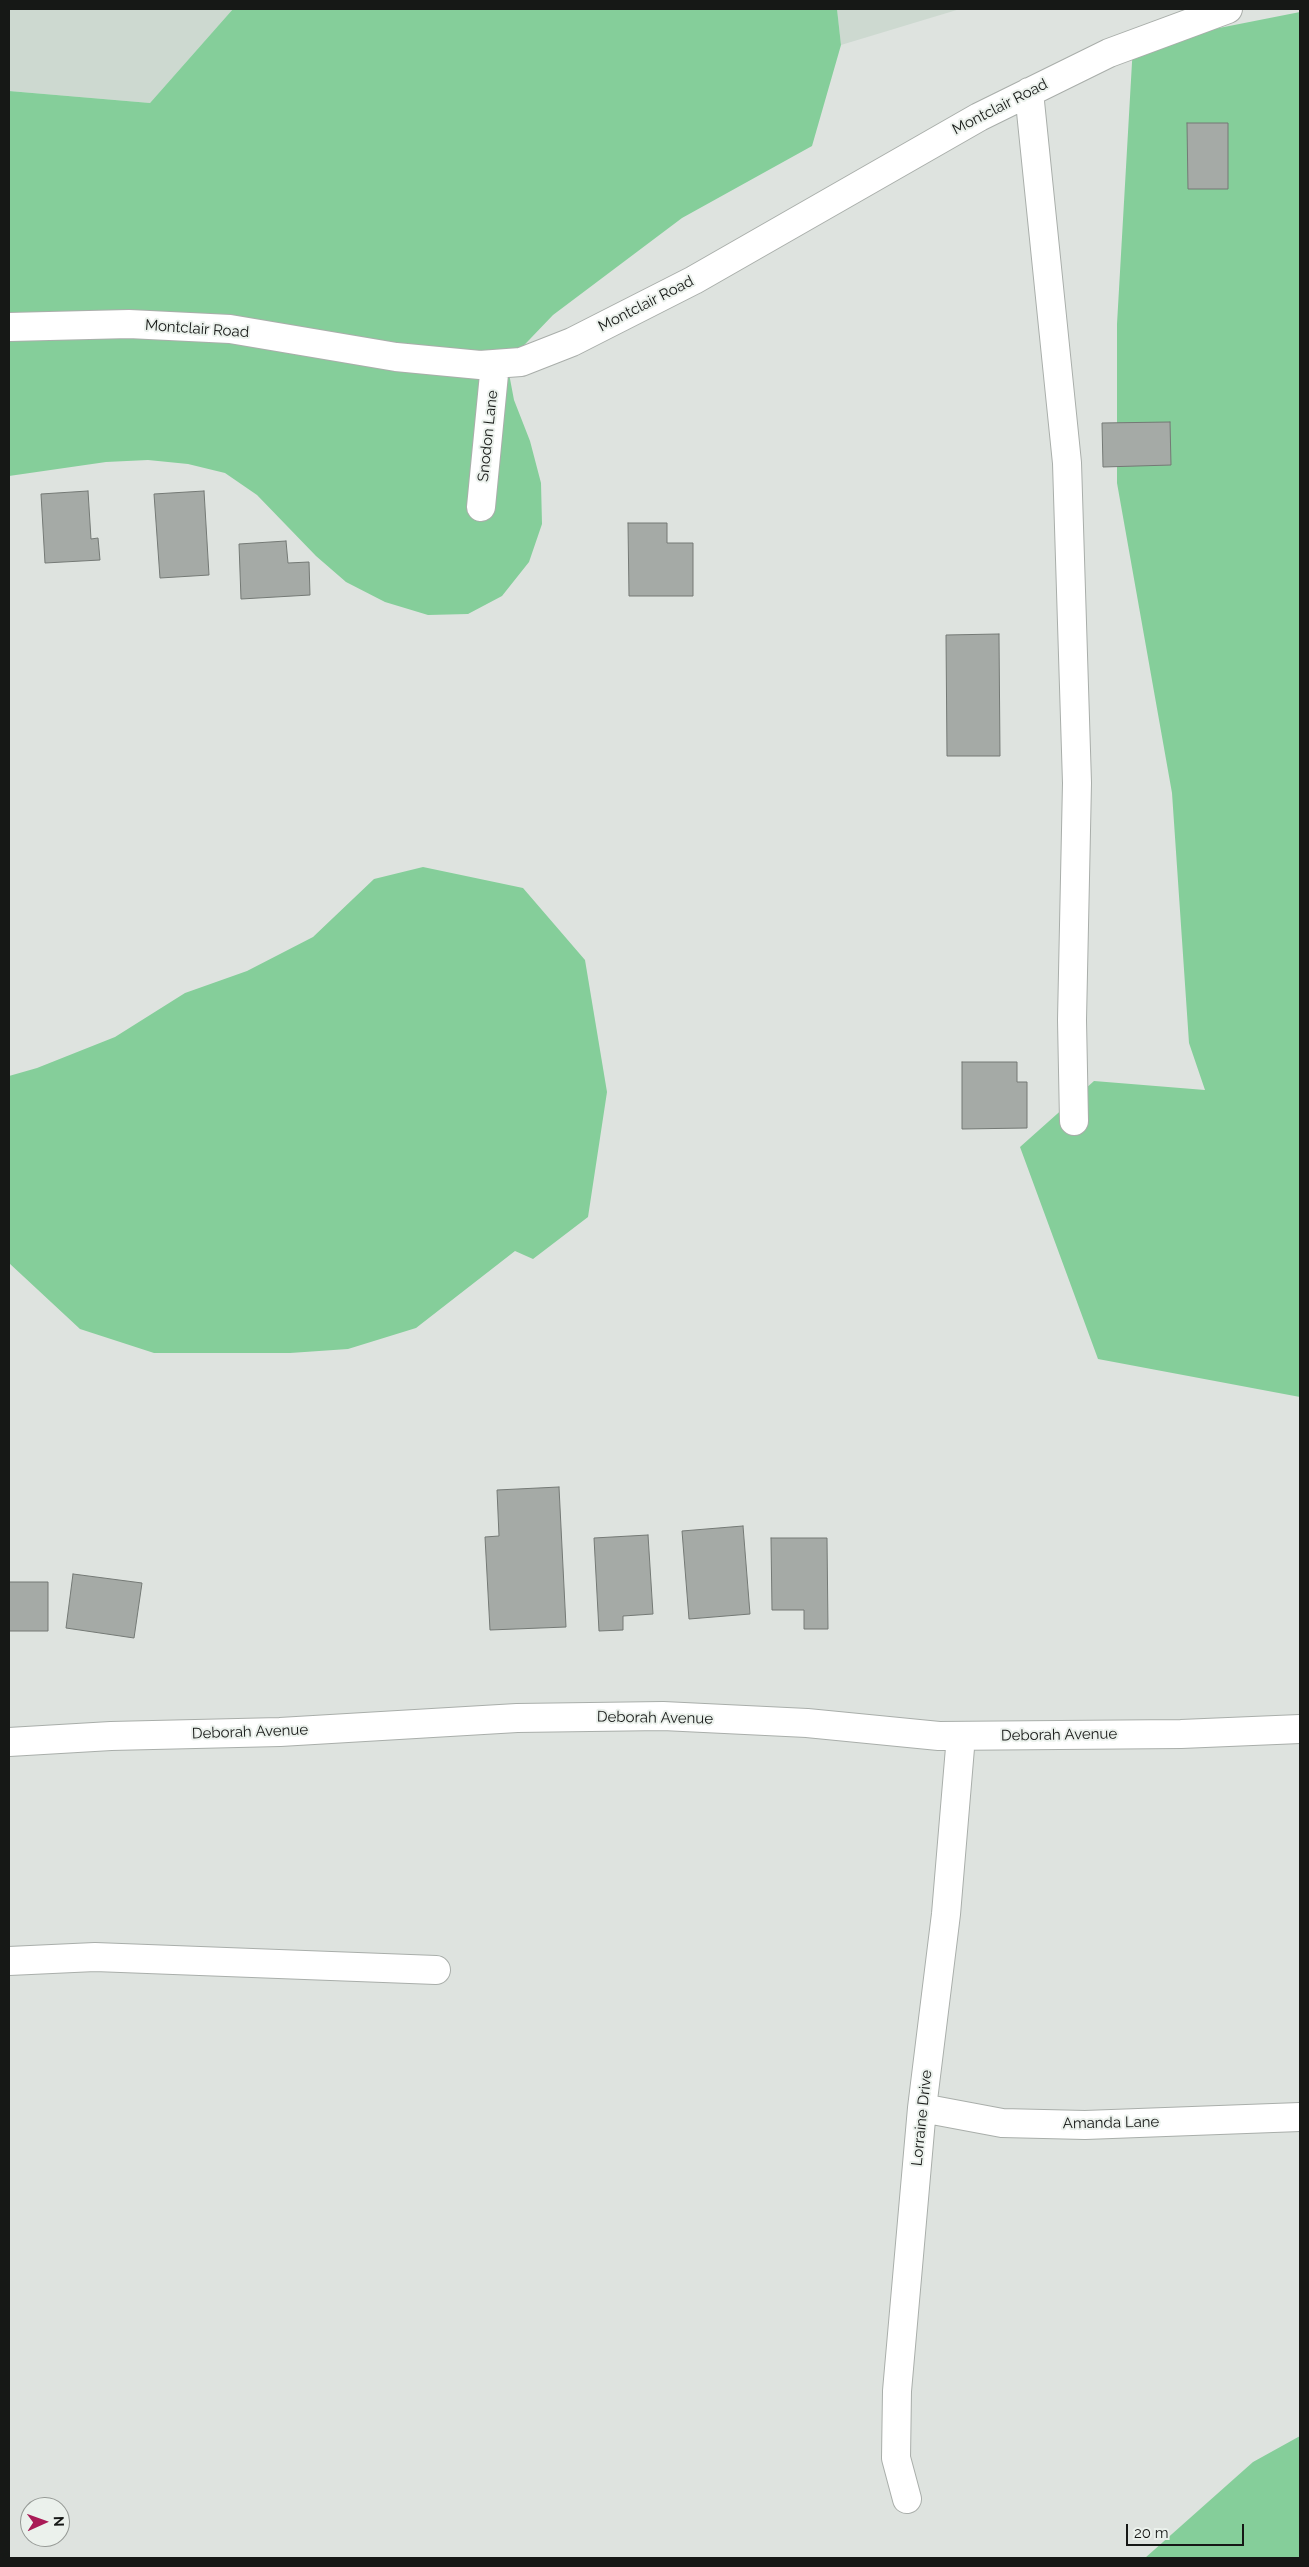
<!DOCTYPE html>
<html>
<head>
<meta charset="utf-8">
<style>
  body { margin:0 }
  #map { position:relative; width:1309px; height:2567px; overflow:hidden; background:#dee3df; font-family:Raleway,sans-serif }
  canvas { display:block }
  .frame { position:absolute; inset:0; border:10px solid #161816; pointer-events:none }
  .north { position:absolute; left:20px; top:2497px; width:50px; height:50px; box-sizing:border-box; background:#ebf1ec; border:1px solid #969a96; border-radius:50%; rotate:88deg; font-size:14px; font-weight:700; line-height:20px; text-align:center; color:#161816 }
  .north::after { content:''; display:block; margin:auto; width:18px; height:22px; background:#a91a56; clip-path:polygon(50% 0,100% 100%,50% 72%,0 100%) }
  .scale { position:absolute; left:1126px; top:2524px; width:118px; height:22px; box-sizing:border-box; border:2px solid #161816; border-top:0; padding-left:6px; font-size:15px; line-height:18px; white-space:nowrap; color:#161816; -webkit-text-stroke:4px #ebf1ec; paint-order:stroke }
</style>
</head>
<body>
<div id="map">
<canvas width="1309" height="2567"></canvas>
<div class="frame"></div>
<div class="north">N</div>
<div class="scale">20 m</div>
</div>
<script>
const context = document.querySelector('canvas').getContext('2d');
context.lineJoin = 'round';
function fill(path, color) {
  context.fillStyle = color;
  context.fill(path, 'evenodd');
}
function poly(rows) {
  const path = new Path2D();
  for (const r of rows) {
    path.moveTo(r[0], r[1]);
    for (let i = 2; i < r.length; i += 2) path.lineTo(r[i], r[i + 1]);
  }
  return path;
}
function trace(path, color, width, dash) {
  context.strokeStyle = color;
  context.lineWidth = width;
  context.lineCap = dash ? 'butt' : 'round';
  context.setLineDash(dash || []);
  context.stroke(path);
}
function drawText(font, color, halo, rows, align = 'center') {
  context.font = font + ' Raleway,sans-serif';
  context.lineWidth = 4;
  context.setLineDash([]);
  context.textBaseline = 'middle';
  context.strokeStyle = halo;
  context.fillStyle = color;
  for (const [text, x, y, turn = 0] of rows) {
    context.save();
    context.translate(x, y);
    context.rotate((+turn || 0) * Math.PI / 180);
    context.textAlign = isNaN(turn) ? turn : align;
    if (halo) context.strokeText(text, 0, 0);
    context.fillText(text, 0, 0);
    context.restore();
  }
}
const built = poly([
  [9,9,233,9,150,103,9,91],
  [837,9,960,9,841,45]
]);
const green = poly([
  [233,9,837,9,841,45,812,146,682,218,553,315,507,363,514,400,530,441,541,483,542,524,529,562,502,596,468,614,428,615,385,602,346,582,316,556,257,495,225,473,188,464,148,460,106,462,9,476,9,91,150,103],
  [1300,12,1300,1397,1098,1359,1020,1147,1094,1081,1205,1090,1189,1043,1172,793,1117,483,1117,324,1133,45],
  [423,867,523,888,585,960,607,1092,588,1217,533,1259,515,1251,416,1328,348,1349,290,1353,154,1353,80,1329,9,1263,9,1076,37,1068,115,1037,185,993,247,971,313,937,374,879],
  [1300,2436,1300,2558,1145,2558,1253,2462]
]);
const building = poly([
  [1187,123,1228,123,1228,189,1188,189,1187,123],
  [1170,422,1171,465,1103,467,1102,423,1170,422],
  [88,491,91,539,98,538,100,560,45,563,41,494,88,491],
  [204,491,209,575,160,578,154,494,204,491],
  [628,523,667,523,667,543,693,543,693,596,629,596,628,523],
  [286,541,288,563,309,562,310,595,241,599,239,544,286,541],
  [999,634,1000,756,947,756,946,635,999,634],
  [962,1062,1017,1062,1017,1082,1027,1082,1027,1128,962,1129,962,1062],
  [559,1487,566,1627,490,1630,485,1537,499,1536,497,1490,559,1487],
  [743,1526,750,1614,689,1619,682,1531,743,1526],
  [648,1535,653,1614,623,1616,623,1630,599,1631,594,1538,648,1535],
  [771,1538,827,1538,828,1629,804,1629,804,1610,772,1610,771,1538],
  [73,1574,142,1583,134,1638,66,1628,73,1574],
  [9,1582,48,1582,48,1631,9,1631,9,1582]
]);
const minor = poly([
  [1029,92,1067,463,1077,783,1072,1020,1074,1121],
  [9,327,129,324,230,329,396,357,480,365,521,362,572,342,694,280,979,117,1109,53,1228,9],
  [481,507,495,364],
  [9,1742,111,1736,280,1732,517,1718,663,1716,807,1723,939,1736,1181,1734,1300,1729],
  [9,1961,95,1957,436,1970],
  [922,2108,1002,2123,1085,2125,1300,2117],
  [907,2499,896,2458,897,2391,922,2108,946,1914,961,1736]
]);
const streetNames = [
  ["Montclair Road",1000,107,-27],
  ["Montclair Road",646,304,-27],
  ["Montclair Road",197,329,4],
  ["Snodon Lane",488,436,-84],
  ["Deborah Avenue",655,1718,1],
  ["Deborah Avenue",250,1732,-2],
  ["Deborah Avenue",1059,1735,-1],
  ["Lorraine Drive",922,2118,-84],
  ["Amanda Lane",1111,2123,-1]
];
fill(built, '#cdd9d0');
fill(green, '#85ce9a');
fill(building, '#a5aaa6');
trace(building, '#747975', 1);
trace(minor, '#a9aeaa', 30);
trace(minor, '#fff', 28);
drawText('15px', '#161816', '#ebf1ec', streetNames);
</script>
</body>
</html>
